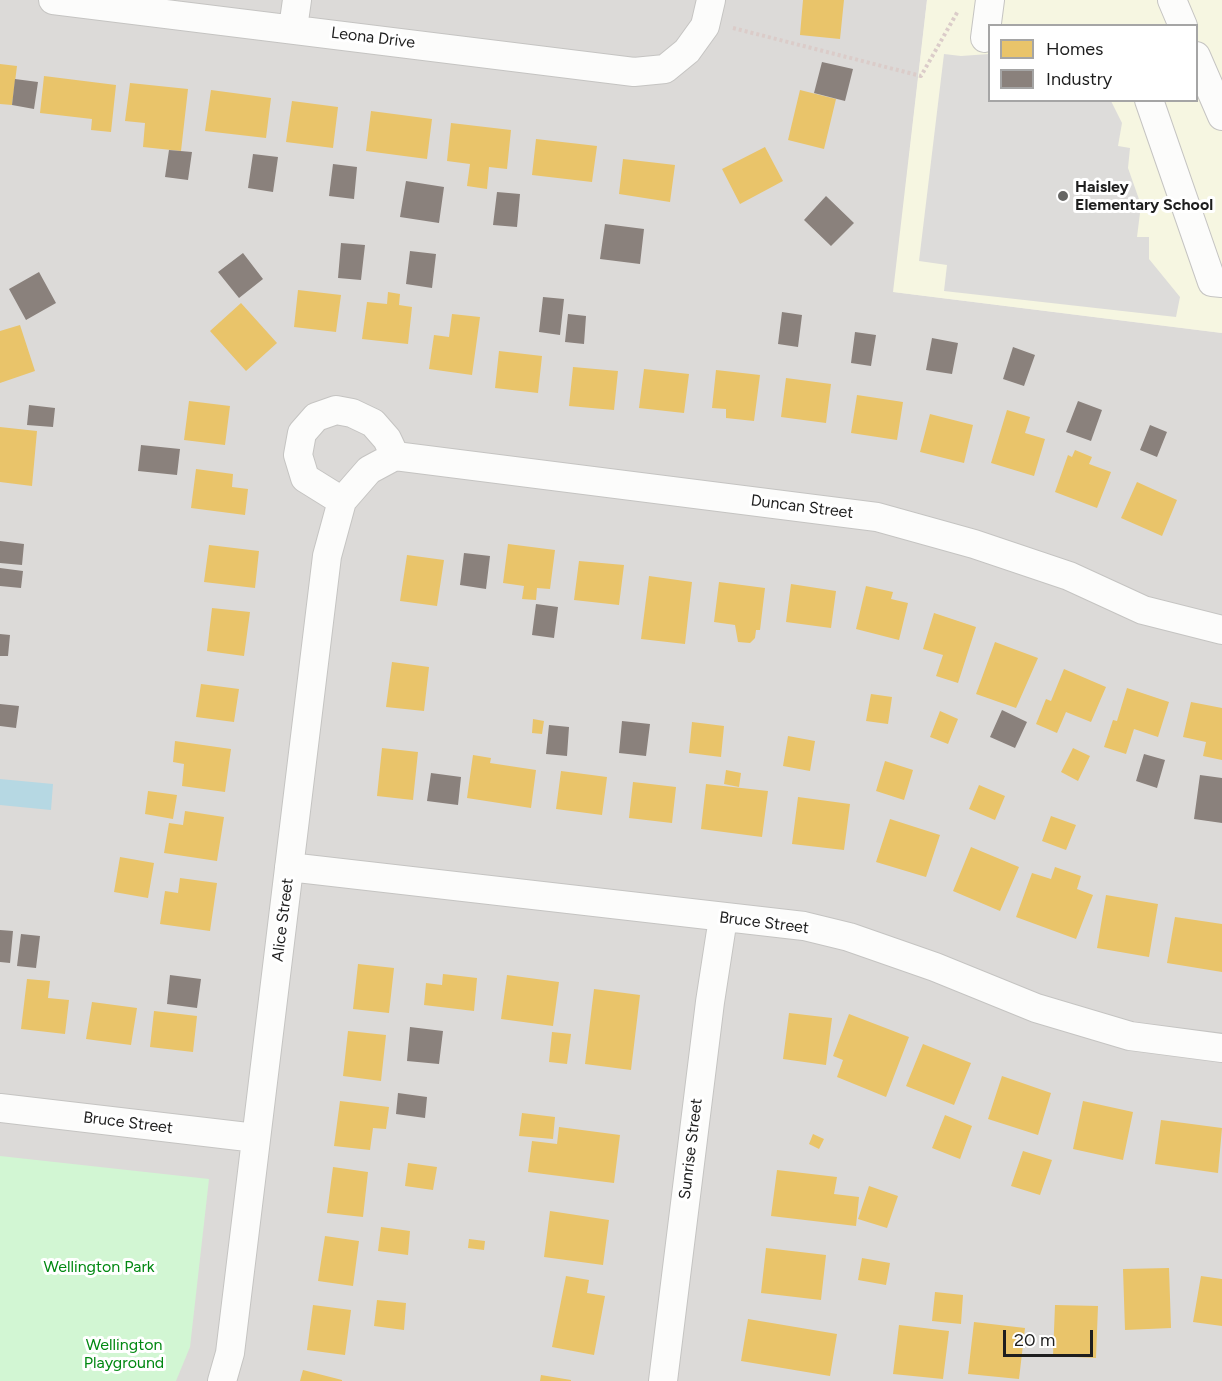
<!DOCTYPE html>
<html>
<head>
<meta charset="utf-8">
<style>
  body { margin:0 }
  #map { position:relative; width:1222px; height:1381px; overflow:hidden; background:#edebe6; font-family:Figtree,sans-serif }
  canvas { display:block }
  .legend { position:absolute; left:988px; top:24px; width:210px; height:78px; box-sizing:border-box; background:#fff; border:2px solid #a5a5a5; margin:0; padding:8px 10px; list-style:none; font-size:18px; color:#1e1e1e }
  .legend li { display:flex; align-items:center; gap:12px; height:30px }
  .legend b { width:30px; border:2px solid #a5a5a5 }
  .scale { position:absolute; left:1003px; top:1330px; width:90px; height:27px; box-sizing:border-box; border:3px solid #1e1e1e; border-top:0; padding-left:8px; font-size:18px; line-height:21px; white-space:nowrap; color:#1e1e1e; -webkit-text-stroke:4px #fff; paint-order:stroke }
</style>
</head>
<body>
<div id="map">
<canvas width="1222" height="1381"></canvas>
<ul class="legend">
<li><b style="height:16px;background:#e9c46a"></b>Homes</li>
<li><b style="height:16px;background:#8a817c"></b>Industry</li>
</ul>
<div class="scale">20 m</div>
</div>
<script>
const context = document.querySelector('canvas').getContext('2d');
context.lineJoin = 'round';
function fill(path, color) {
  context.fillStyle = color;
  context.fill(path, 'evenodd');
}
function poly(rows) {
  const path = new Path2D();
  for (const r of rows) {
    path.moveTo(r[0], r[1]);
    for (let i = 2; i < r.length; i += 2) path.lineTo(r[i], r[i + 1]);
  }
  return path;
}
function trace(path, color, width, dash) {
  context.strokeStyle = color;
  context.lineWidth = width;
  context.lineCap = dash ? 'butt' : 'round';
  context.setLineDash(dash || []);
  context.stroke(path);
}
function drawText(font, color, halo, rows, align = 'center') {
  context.font = font + ' Figtree,sans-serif';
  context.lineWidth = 6;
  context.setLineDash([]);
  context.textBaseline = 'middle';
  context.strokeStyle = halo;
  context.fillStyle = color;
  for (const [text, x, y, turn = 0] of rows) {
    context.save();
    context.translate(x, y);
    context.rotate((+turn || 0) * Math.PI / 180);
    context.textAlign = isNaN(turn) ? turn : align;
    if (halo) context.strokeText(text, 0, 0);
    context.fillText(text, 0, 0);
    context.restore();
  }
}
const residential = poly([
  [0,0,927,0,894,292,1222,333,1222,1381,0,1381]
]);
const education = poly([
  [927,0,1222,0,1222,333,893,292],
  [990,26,1196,26,1196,100,990,100]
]);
const park = poly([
  [0,1156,209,1179,190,1347,176,1381,0,1381]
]);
const parking = poly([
  [944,54,961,56,989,54,990,100,1111,101,1122,123,1118,146,1130,148,1128,168,1141,205,1137,237,1149,237,1149,259,1180,297,1176,317,944,291,947,265,919,261]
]);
const water = poly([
  [0,779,53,784,51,810,0,805]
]);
const homes = poly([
  [803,0,844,0,840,39,800,35],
  [0,64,17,66,12,105,0,104],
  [44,76,116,85,111,132,91,130,92,119,40,113],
  [130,83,188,89,181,151,143,147,145,123,125,121],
  [211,90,271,98,266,138,205,131],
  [800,90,836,99,824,149,788,140],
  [292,101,338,107,333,148,286,142],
  [371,111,432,119,427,159,366,151],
  [451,123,511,130,507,169,489,167,487,189,467,186,470,164,447,161],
  [536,139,597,146,592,182,532,175],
  [765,147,783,181,740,204,722,169],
  [623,159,675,165,670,202,619,194],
  [298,290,341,295,336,332,294,327],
  [388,292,400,294,399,305,412,307,408,344,362,339,367,302,387,304],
  [241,303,277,343,246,371,210,331],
  [452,314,480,317,472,375,429,369,434,335,449,337],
  [20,325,35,371,0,383,0,331],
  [499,351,542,356,538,393,495,388],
  [573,367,618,371,614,410,569,406],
  [644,369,689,374,684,413,639,408],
  [716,370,760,375,754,421,726,418,726,409,712,408],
  [786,378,831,384,826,423,781,417],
  [857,395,903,402,897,440,851,433],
  [189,401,230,406,225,445,184,440],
  [1007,410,1030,417,1025,433,1045,439,1034,476,991,463],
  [930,414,973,425,964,463,920,452],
  [0,427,37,431,32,486,0,482],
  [1075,450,1092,457,1089,464,1111,472,1097,508,1055,492,1068,455,1072,457],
  [196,469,233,474,232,487,248,489,245,515,191,508],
  [1137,482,1177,500,1162,536,1121,518],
  [508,544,555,550,550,589,537,588,536,600,522,599,524,586,503,583],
  [209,545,259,551,255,588,204,582],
  [407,555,444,560,437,606,400,601],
  [579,561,624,565,619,605,574,600],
  [649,576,692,582,685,644,641,639],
  [719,582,765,588,760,630,756,630,755,638,750,643,738,642,735,625,714,622],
  [791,584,836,591,831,628,786,622],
  [866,586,893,592,891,599,908,603,899,640,856,629],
  [212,608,250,612,244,656,207,651],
  [934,613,976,627,958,683,936,676,943,655,923,649],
  [995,642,1038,658,1016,708,976,694],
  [392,662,429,667,424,711,386,707],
  [1064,669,1106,687,1091,722,1066,712,1057,733,1036,724,1046,699,1051,701],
  [201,684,239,689,234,722,196,717],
  [1127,688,1169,702,1158,737,1134,729,1126,754,1104,747,1113,720,1117,721],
  [871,694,892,697,888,724,866,721],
  [1191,702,1222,708,1222,760,1203,756,1206,742,1183,737],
  [940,711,958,719,948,744,930,737],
  [533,719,544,721,542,734,532,733],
  [692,722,724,726,721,757,689,753],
  [788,736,815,741,810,771,783,766],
  [175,741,231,749,225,792,182,786,184,764,173,762],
  [382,748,418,752,413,800,377,796],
  [1073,748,1090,756,1078,781,1061,772],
  [473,755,491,758,490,763,536,770,531,808,467,798],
  [885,761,913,770,904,800,876,791],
  [726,770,741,773,739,787,724,784],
  [561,771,607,777,602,815,556,809],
  [633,782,676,787,672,823,629,818],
  [706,784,768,791,762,837,701,829],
  [979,785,1005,796,995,820,969,809],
  [148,791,177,795,173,819,145,814],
  [798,797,850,804,844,850,792,844],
  [185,811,224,817,217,861,164,853,169,823,183,825],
  [1051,816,1076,825,1066,850,1042,841],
  [890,819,940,835,926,877,876,862],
  [971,847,1019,867,1000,911,953,891],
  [120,857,154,863,148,898,114,892],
  [1055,867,1081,876,1077,889,1093,895,1076,939,1016,917,1032,873,1051,879],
  [180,878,217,883,210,931,160,924,165,891,178,893],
  [1106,895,1158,904,1149,957,1097,948],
  [1175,917,1222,924,1222,972,1167,963],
  [358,964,394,968,389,1013,353,1009],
  [443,974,477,978,474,1011,424,1005,426,983,442,985],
  [507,975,559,982,553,1026,501,1019],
  [27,979,50,981,48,998,69,1000,65,1034,21,1029],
  [594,989,640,995,631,1070,585,1064],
  [92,1002,137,1008,131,1045,86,1039],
  [154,1011,197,1016,193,1052,150,1047],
  [789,1013,832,1018,826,1065,783,1059],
  [849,1014,909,1037,886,1097,837,1077,843,1060,833,1056],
  [348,1031,386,1035,381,1081,343,1076],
  [552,1032,571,1034,567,1064,549,1062],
  [923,1044,971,1063,954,1105,906,1086],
  [1002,1076,1051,1093,1038,1135,988,1119],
  [340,1101,389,1107,386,1129,373,1128,370,1150,334,1146],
  [1083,1101,1133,1112,1123,1160,1073,1149],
  [522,1113,555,1117,553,1139,519,1136],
  [945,1115,972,1126,960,1159,932,1148],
  [1161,1120,1222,1128,1218,1173,1155,1164],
  [559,1127,620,1135,614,1183,528,1172,532,1141,557,1144],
  [813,1134,824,1139,819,1149,809,1144],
  [1023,1151,1052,1160,1040,1195,1011,1186],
  [408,1163,437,1167,433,1190,405,1186],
  [333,1167,368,1172,363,1217,327,1213],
  [777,1170,837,1177,834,1194,859,1197,856,1226,771,1216],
  [869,1186,898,1196,887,1228,858,1219],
  [550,1211,609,1220,603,1265,544,1257],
  [381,1227,410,1231,408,1255,378,1251],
  [325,1236,359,1241,353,1286,318,1281],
  [469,1239,485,1241,484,1250,468,1248],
  [766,1248,826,1255,821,1300,761,1293],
  [862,1258,890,1263,886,1285,858,1280],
  [1169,1268,1171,1328,1125,1330,1123,1269],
  [566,1276,589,1280,587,1293,605,1296,594,1355,552,1347],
  [1201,1276,1222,1279,1222,1326,1193,1322],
  [935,1292,963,1295,961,1324,932,1321],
  [377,1300,406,1303,404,1330,374,1326],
  [313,1305,351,1310,345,1355,307,1350],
  [1055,1305,1098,1306,1096,1358,1053,1356],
  [748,1319,837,1334,830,1376,741,1361],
  [974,1322,1025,1328,1019,1379,968,1374],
  [899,1325,949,1331,943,1379,893,1374],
  [303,1370,342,1380,342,1381,300,1381],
  [541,1375,571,1380,571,1381,540,1381]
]);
const industry = poly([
  [822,62,853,69,845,101,814,93],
  [15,79,38,82,34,109,12,105],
  [169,150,192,152,188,180,165,177],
  [253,154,278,157,273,192,248,188],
  [333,164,357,167,354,199,329,196],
  [406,181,444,187,439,223,400,217],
  [497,192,520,194,517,227,493,225],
  [826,196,854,223,831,246,804,220],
  [605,224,644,229,640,264,600,259],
  [341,243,365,245,361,280,338,278],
  [410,251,436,254,432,288,406,284],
  [243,253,263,279,239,298,218,272],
  [39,272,56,303,26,320,9,289],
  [543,297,564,299,560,335,539,332],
  [782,312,802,315,798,347,778,344],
  [568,314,586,316,584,344,565,342],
  [855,332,876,335,871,366,851,363],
  [932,338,958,343,952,374,926,370],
  [1013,347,1035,355,1024,386,1003,379],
  [1078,401,1102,410,1091,441,1066,432],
  [29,405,55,408,53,427,27,425],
  [1150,425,1167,432,1157,457,1140,450],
  [141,445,180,449,177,475,138,471],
  [0,541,24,544,22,565,0,563],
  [464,553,490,556,486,589,460,585],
  [0,568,23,571,21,588,0,586],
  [536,604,558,607,554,638,532,635],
  [0,634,10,635,8,656,0,656],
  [0,704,19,706,16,728,0,726],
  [1002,710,1027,722,1015,748,990,737],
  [622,721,650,724,646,756,619,753],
  [549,725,569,727,567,756,546,754],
  [1144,754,1165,760,1157,788,1136,781],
  [431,773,461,777,458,805,427,801],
  [1200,775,1222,778,1222,823,1194,819],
  [0,930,13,931,10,963,0,962],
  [21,934,40,936,36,968,17,966],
  [170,975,201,979,197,1008,167,1004],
  [410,1027,443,1031,439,1064,407,1061],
  [398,1093,427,1097,425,1118,396,1114]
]);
const path = poly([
  [733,28,921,76,958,11]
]);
const minor = poly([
  [53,0,634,72,665,69,687,51,705,26,711,0],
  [1172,0,1183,26],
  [293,28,297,0],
  [985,38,990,0],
  [1196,56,1222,116],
  [1149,100,1212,282,1222,283],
  [342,501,305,478,298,455,302,433,316,417,336,410,352,413,373,423,387,439,395,456],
  [289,867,804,926,849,937,935,967,1036,1008,1130,1036,1222,1048],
  [0,1108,256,1138],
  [222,1381,230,1353,327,556,342,501,369,470,395,456,877,517,974,544,1069,576,1143,610,1222,630],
  [663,1381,710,1002,723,918]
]);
const markers = [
  [1063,196,6,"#666664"]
];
const streetNames = [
  ["Leona Drive",373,38,7],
  ["Duncan Street",802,507,7],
  ["Alice Street",283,920,-83],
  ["Bruce Street",764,923,7],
  ["Bruce Street",128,1123,7],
  ["Sunrise Street",691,1149,-83]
];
const poiNames = [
  ["Haisley",1075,187],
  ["Elementary School",1075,205]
];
const parkNames = [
  ["Wellington Park",99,1267],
  ["Wellington",124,1345],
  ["Playground",124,1363]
];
fill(residential, '#dcdad8');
fill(education, '#f6f6e1');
fill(park, '#d2f6d3');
fill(parking, '#dddcda');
fill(water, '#b6d8e3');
fill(homes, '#e9c46a');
fill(industry, '#8a817c');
trace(minor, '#c5c4c2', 30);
trace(path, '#dbccc9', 4, [3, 3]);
trace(minor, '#fcfcfb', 28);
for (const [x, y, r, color] of markers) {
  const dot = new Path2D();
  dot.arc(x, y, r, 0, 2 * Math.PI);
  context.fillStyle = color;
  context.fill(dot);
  trace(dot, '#fff', 2);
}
drawText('16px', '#1e1e1e', '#fff', streetNames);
drawText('bold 16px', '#1e1e1e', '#fff', poiNames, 'left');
drawText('16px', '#018811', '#fff', parkNames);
</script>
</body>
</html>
